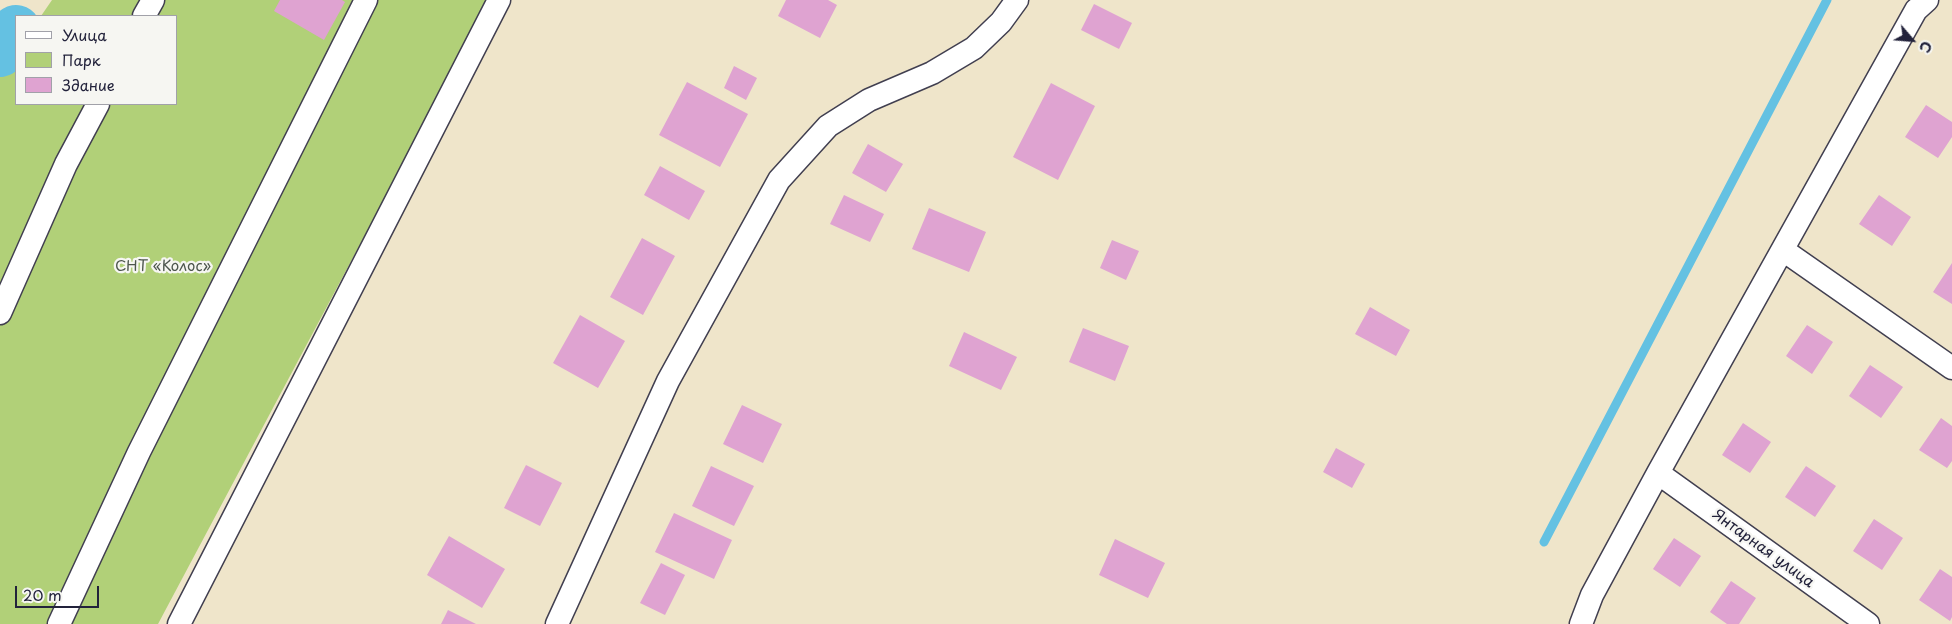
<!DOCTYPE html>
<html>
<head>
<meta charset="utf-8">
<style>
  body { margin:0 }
  #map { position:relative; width:1952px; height:624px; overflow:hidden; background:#efe5ca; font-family:"Playpen Sans",sans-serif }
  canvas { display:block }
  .legend { position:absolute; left:15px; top:15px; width:162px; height:90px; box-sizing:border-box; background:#f6f6f2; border:1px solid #a1a1a9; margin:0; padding:6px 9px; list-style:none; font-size:15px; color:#22223b }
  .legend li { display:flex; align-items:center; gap:10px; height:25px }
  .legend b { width:25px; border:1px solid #a1a1a9 }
  .north { position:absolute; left:1887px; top:15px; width:50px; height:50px; -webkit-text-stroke:4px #f6f6f2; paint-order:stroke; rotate:117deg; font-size:14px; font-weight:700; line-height:20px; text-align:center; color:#22223b }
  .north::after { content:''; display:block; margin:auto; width:18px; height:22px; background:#22223b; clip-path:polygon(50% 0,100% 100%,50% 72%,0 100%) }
  .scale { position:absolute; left:15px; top:586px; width:84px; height:22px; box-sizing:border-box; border:2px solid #22223b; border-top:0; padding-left:6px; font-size:15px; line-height:18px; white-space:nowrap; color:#22223b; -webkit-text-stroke:4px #f6f6f2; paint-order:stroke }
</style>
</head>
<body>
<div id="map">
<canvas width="1952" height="624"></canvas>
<ul class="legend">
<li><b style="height:6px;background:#fff"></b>Улица</li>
<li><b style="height:14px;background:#b1d078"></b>Парк</li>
<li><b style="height:14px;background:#dfa3d1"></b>Здание</li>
</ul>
<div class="north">С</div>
<div class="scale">20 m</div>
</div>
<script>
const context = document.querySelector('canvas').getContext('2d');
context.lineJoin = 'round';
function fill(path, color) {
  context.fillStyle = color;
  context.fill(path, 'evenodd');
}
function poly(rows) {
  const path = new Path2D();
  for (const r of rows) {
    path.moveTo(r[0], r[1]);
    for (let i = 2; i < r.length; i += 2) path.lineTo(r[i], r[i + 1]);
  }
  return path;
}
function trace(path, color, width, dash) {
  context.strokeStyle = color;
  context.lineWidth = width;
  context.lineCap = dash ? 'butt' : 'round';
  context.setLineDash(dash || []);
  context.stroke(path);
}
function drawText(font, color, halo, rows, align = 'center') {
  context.font = font + ' "Playpen Sans",sans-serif';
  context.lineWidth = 4.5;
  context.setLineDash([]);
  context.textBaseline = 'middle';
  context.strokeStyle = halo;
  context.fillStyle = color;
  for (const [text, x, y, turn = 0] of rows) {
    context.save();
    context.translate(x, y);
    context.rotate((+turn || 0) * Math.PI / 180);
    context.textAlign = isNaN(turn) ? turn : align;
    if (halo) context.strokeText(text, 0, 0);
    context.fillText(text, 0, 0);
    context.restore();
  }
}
const green = poly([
  [52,0,490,0,158,624,0,624,0,76,16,52,16,104,176,104,176,16,41,16]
]);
const stream = poly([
  [1544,542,1827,0]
]);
const river = poly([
  [0,52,16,30]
]);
const building = poly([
  [280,0,342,0,345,2,324,40,274,11],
  [786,0,828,0,837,5,820,38,778,16],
  [1094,4,1132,23,1119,49,1081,30],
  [734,66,757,78,746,100,724,88],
  [687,82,748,114,720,167,659,135],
  [1051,83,1095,106,1058,180,1013,157],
  [1926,105,1952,122,1952,137,1938,158,1905,137],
  [868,144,903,164,886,192,852,173],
  [660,166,705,191,689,220,644,195],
  [844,195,884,214,870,242,830,224],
  [1879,195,1911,217,1892,246,1859,224],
  [929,208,986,232,969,272,912,249],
  [642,238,675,256,643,315,610,297],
  [1112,240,1139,251,1126,280,1100,268],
  [1952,263,1952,304,1933,292],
  [1370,307,1410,330,1396,356,1355,334],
  [580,315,625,341,598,388,553,363],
  [1807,325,1833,342,1812,374,1786,356],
  [1083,328,1129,346,1115,381,1069,362],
  [964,332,1017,357,1001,390,949,366],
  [1870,365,1903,387,1881,418,1849,396],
  [742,405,782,424,763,463,723,444],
  [1941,418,1952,426,1952,461,1947,468,1919,450],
  [1743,423,1771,442,1750,473,1722,455],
  [1336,448,1365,464,1352,488,1323,472],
  [526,465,562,483,540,526,504,508],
  [711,466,754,486,734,526,692,506],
  [1806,466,1836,486,1815,517,1785,497],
  [674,513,732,540,714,579,655,552],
  [1874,519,1903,538,1882,570,1853,551],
  [449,536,505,569,482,608,427,575],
  [1674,538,1701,556,1680,587,1653,569],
  [1115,539,1165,563,1148,598,1099,575],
  [661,563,685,575,665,615,640,603],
  [1940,569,1952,577,1952,617,1950,621,1919,600],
  [1731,581,1756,598,1739,624,1727,624,1710,612],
  [448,610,476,624,441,624]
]);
const street = poly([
  [144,16,153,0],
  [1783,250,1952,368],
  [0,313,66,164,98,104],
  [1658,473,1868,624],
  [59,624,139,452,366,0],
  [179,624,499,0],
  [557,624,668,381,779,180,828,126,869,100,932,73,974,48,1001,22,1017,0],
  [1581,624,1592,595,1658,473,1916,10,1927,0]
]);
const parkNames = [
  ["СНТ «Колос»",163,267]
];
const streetNames = [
  ["Янтарная улица",1763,549,36]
];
fill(green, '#b1d078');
trace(stream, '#64c1e2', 9);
trace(river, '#64c1e2', 50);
fill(building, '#dfa3d1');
trace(street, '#413f50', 25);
trace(street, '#fff', 22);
drawText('15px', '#4d564d', '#f6f6f2', parkNames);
drawText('15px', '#22223b', '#f6f6f2', streetNames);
</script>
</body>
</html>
